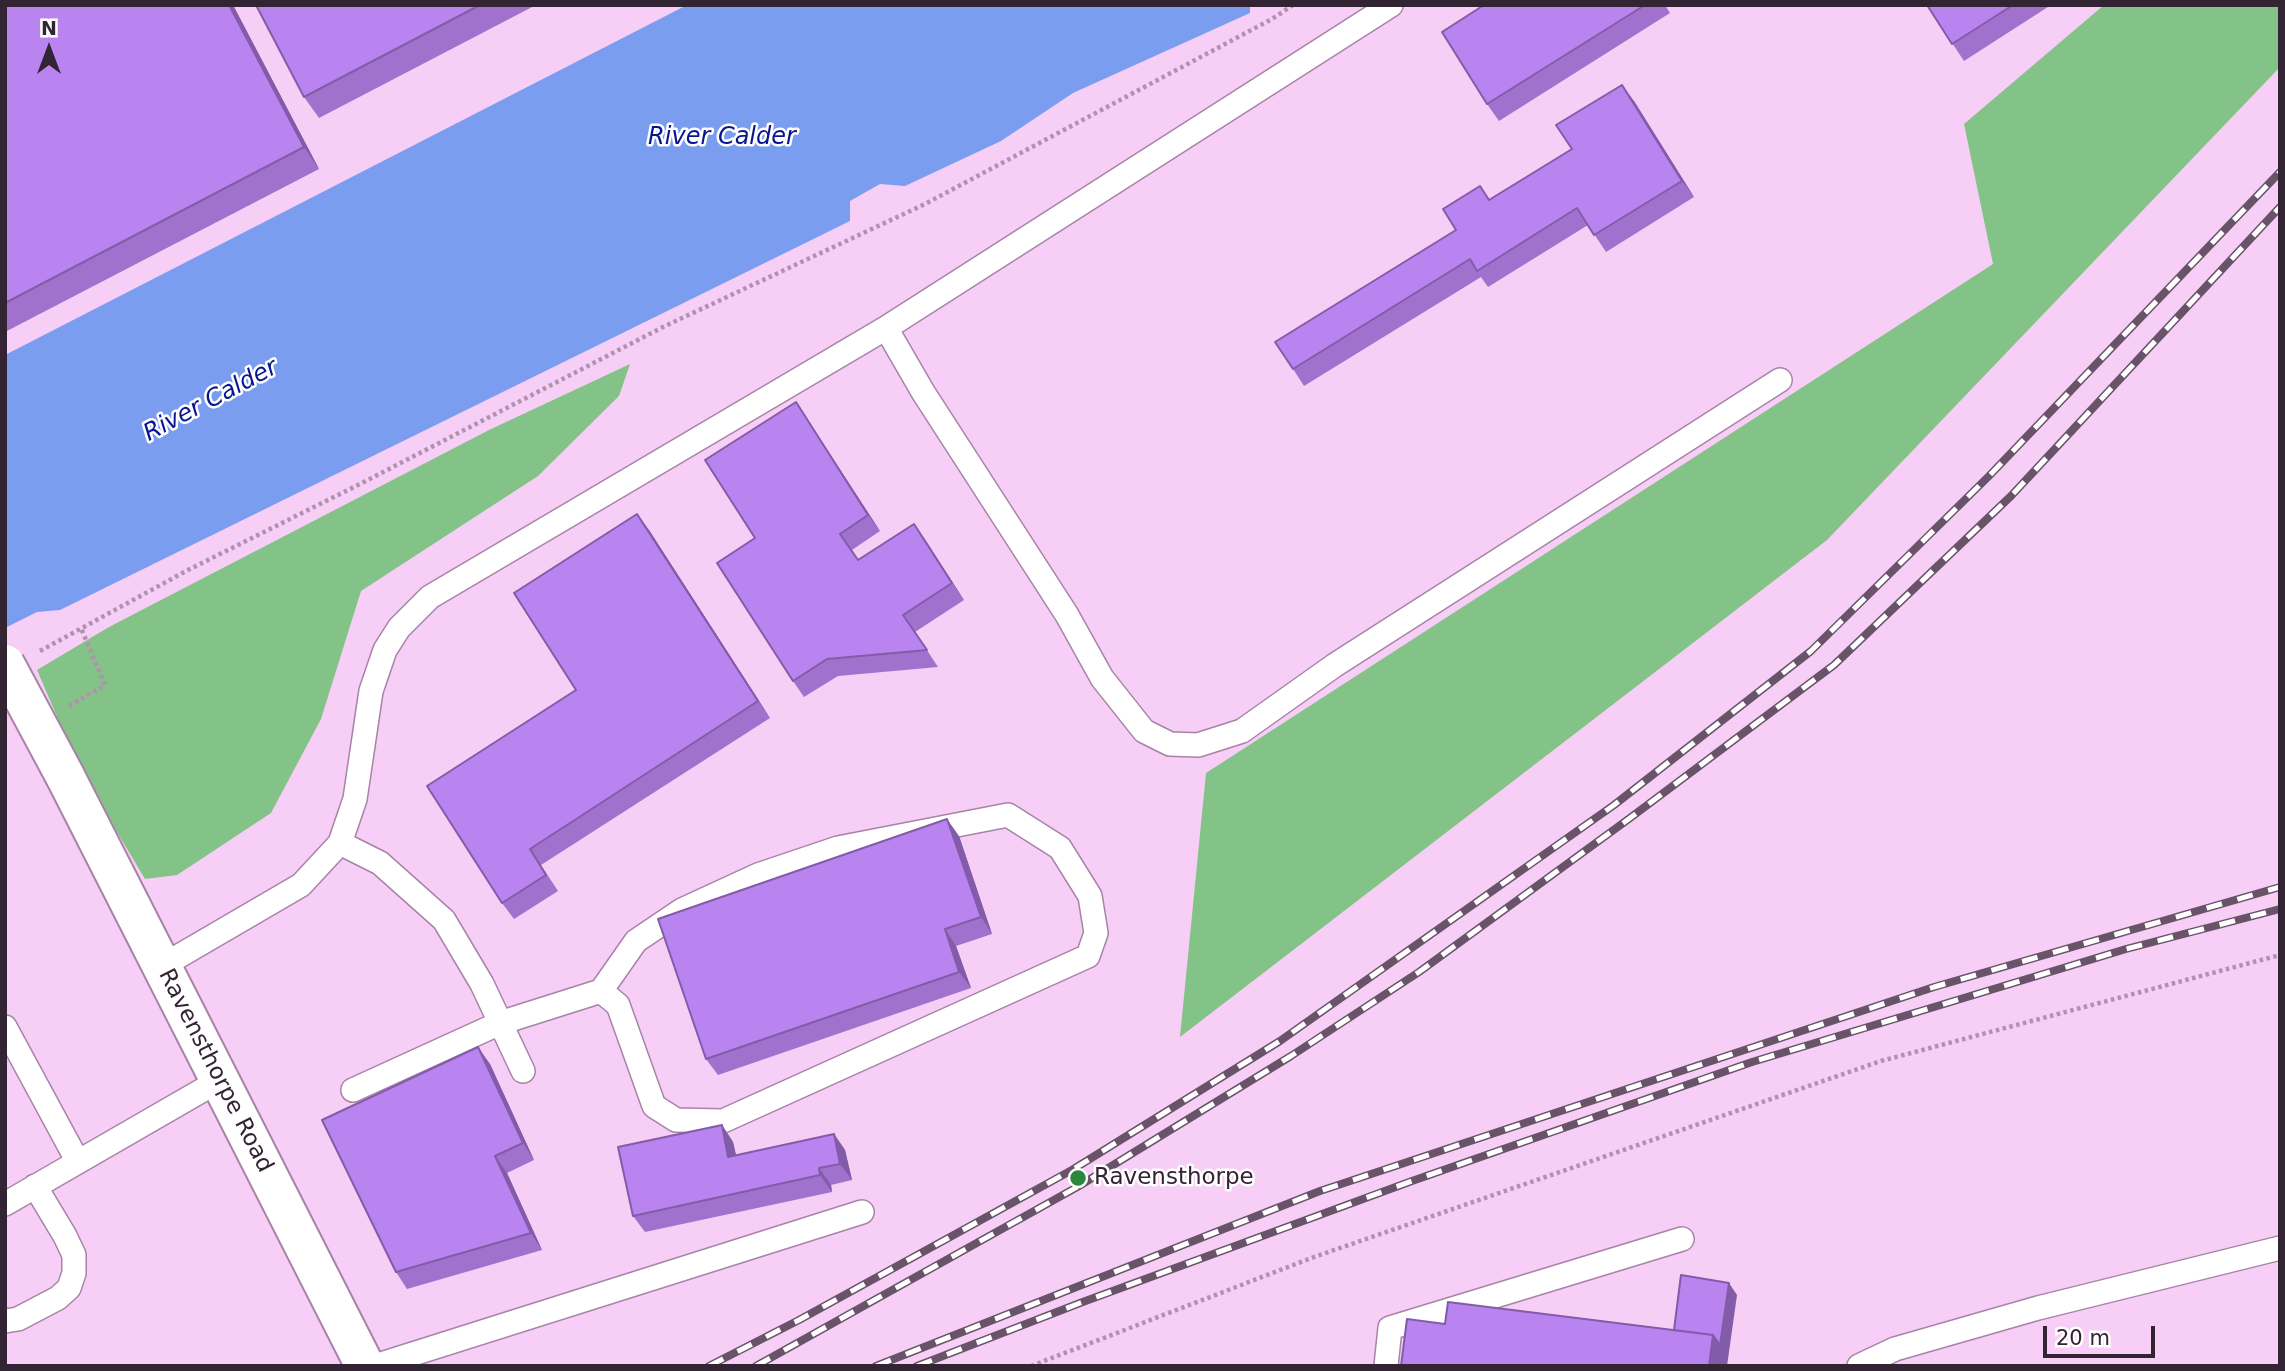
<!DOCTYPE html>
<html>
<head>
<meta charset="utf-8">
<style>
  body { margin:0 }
  #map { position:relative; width:2285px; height:1371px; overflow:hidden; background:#f6cef6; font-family:"DejaVu Sans",sans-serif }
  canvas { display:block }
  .frame { position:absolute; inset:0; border:7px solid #322433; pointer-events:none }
  .north { position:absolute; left:14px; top:14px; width:70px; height:70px; -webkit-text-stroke:5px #fefefe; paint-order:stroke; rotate:0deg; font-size:19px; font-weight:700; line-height:28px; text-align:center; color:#322433 }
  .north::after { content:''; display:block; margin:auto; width:24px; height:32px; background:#322433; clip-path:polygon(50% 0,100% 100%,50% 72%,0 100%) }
  .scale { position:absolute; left:2043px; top:1326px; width:112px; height:32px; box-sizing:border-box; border:4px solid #322433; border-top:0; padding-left:9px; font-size:21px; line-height:24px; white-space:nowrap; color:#322433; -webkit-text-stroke:5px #fefefe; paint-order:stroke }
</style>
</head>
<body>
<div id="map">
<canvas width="2285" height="1371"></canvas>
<div class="frame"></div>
<div class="north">N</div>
<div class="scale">20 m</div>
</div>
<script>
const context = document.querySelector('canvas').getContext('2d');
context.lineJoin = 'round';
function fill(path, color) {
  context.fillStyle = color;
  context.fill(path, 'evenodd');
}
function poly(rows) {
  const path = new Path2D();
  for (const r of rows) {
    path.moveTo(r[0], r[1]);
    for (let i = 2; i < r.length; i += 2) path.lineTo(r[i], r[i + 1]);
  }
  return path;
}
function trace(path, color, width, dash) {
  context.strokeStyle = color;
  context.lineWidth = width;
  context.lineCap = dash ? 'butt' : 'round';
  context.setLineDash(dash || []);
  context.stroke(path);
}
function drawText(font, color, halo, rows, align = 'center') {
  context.font = font + ' "DejaVu Sans",sans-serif';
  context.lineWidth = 5;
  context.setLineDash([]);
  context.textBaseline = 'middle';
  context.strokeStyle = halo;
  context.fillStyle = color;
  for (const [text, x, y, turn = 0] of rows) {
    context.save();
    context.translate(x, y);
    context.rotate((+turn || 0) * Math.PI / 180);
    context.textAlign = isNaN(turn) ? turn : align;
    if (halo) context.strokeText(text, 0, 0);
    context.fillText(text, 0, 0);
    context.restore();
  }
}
const green = poly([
  [2104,5,2280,5,2280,67,1827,540,1180,1037,1206,773,1993,264,1964,124],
  [630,364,619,396,538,476,361,591,321,719,271,813,177,875,145,879,79,768,37,670,109,627,489,430]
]);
const water = poly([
  [687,5,1250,5,1250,13,1073,93,1001,141,905,186,880,184,850,201,850,221,60,610,37,612,5,628,5,355]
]);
const path = poly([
  [40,651,186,571,362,483,663,327,925,204,1272,19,1293,5],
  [69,706,105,685,81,628],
  [1031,1366,1314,1257,1881,1061,2280,955]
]);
const lane = poly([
  [886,328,923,392,1067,615,1102,678,1144,731,1170,744,1198,745,1242,731,1335,665,1780,380],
  [340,843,380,863,444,920,482,984,523,1071],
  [162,966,301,885,340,843,355,799,371,691,385,650,399,628,430,597,886,328,1391,5],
  [5,1027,78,1162],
  [353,1090,500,1023,601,991,618,1005,654,1106,676,1120,723,1121,1088,956,1096,933,1090,896,1060,848,1008,815,838,848,758,875,682,910,636,941,601,991],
  [5,1204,220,1080],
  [5,1321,18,1319,58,1298,69,1288,74,1273,74,1255,65,1236,35,1186],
  [375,1366,862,1212],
  [1386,1366,1390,1328,1682,1239],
  [1859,1366,1895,1349,2038,1308,2280,1248]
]);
const secondary = poly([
  [65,776,365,1366]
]);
const rail = poly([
  [709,1366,799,1320,1072,1170,1280,1041,1614,805,1811,651,1989,476,2280,172],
  [756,1366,1079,1186,1291,1056,1419,972,1630,818,1834,665,2011,496,2280,207],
  [876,1366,1320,1191,1934,987,2280,887],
  [917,1366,1080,1303,1412,1181,1752,1062,2126,949,2280,909]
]);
const secondaryBridge = poly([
  [5,664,65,776]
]);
const wall = poly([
  [5,5,233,5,319,169,5,332],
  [256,5,536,5,319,118,304,97],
  [1484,5,1665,5,1670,13,1499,121,1487,104],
  [1927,5,2051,5,1964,61],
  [1634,101,1694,197,1606,252,1588,225,1488,287,1481,277,1304,386,1293,369,1456,230,1480,186,1489,200,1572,149],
  [796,402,880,531,852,550,858,560,914,524,964,600,915,632,938,667,838,676,804,697,793,681,755,538],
  [649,530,770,718,541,865,558,891,514,919,502,903],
  [959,836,992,934,956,946,971,988,718,1075,706,1059],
  [490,1064,534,1160,507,1173,542,1250,407,1289,396,1272],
  [722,1125,733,1142,736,1155,834,1134,845,1150,852,1180,831,1185,832,1192,645,1232,633,1216]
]);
const shadedWall = poly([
  [229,5,233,5,319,169,304,147],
  [1622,85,1634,101,1694,197,1682,181],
  [796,402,807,419,880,531,868,515],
  [637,514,649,530,770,718,758,701],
  [914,524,926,541,964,600,952,583],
  [947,819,959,836,992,934,981,917],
  [945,929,956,946,971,988,959,972],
  [478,1047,490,1064,534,1160,523,1143],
  [722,1125,733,1142,740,1173,728,1157],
  [834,1134,845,1150,852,1180,840,1164],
  [495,1156,507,1173,542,1250,531,1233],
  [819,1168,831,1185,832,1192,820,1175],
  [1729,1283,1737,1295,1727,1366,1709,1366,1713,1335]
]);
const building = poly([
  [5,5,229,5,304,147,5,303,5,5],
  [256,5,480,5,304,97,256,5],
  [1484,5,1645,5,1487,104,1442,32,1484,5],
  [1927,5,2013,5,1952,44,1927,5],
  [1622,85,1682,181,1594,235,1577,208,1477,271,1470,259,1293,369,1275,342,1456,230,1443,209,1480,186,1489,200,1572,149,1556,125,1622,85],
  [796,402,868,515,840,534,858,560,914,524,952,583,903,615,927,650,827,659,793,681,717,563,755,538,705,460,796,402],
  [637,514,758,701,530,849,546,875,502,903,427,786,576,690,514,593,637,514],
  [947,819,981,917,945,929,959,972,706,1059,658,919,947,819],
  [478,1047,523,1143,495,1156,531,1233,396,1272,322,1120,478,1047],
  [722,1125,728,1157,834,1134,840,1164,819,1168,820,1175,633,1216,618,1147,722,1125],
  [1681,1275,1729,1283,1720,1345,1713,1335,1674,1330,1681,1275],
  [1448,1302,1713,1335,1709,1366,1401,1366,1407,1319,1445,1324,1448,1302]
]);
const markers = [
  [1078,1178,9,"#2b8739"]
];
const streetNames = [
  ["Ravensthorpe Road",215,1071,63]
];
const poiNames = [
  ["Ravensthorpe",1094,1178]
];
const waterNames = [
  ["River Calder",722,138],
  ["River Calder",211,401,-28]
];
fill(green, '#84c387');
fill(water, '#7a9df0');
trace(lane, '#a883a8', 26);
trace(secondary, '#a883a8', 42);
trace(path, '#b091b0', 4.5, [3.5, 3.5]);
trace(lane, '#fff', 23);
trace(secondary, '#fff', 38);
trace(rail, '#685369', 8);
trace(rail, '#fefefe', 5, [16]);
trace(secondaryBridge, '#a883a8', 42, []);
trace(secondaryBridge, '#fff', 38);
fill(wall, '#a072ce');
fill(shadedWall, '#825ca8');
fill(building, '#ba84f0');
trace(building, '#825ca8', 2);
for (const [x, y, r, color] of markers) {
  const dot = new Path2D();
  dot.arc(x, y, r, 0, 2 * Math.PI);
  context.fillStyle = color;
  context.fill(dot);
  trace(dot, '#fefefe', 2.5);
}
drawText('23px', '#322433', '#fefefe', streetNames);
drawText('23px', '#322433', '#fefefe', poiNames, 'left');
drawText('italic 24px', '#081590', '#fefefe', waterNames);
</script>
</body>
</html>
